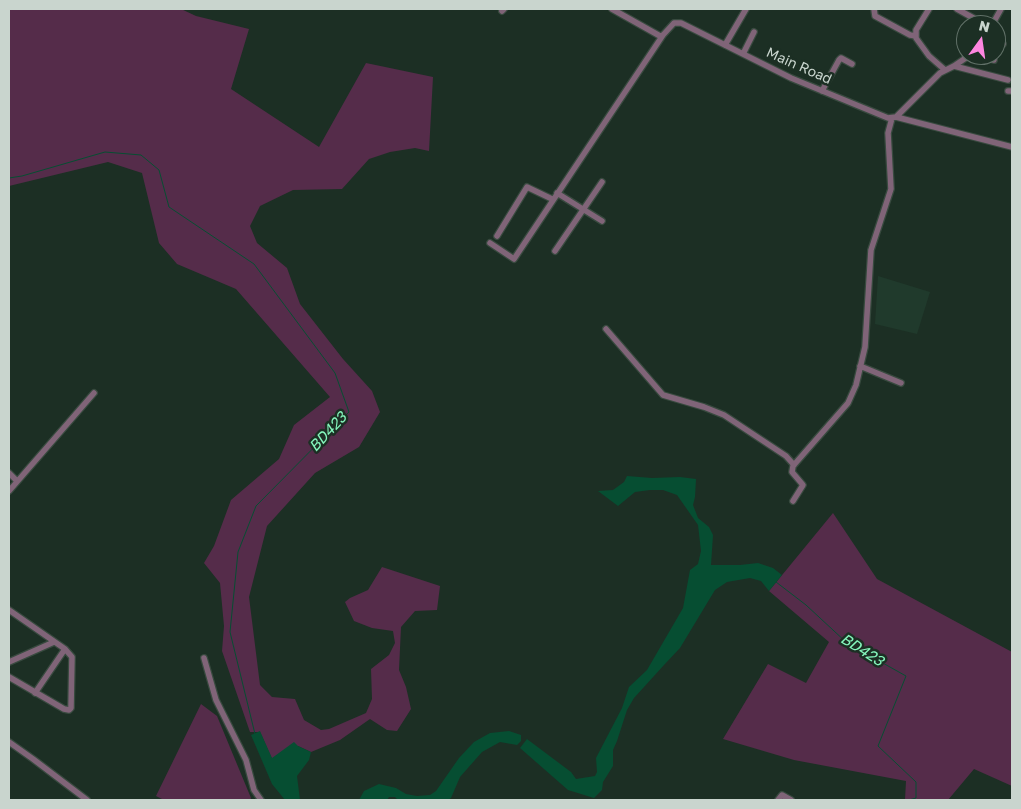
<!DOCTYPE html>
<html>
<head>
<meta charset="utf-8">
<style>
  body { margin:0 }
  #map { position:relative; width:1021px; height:809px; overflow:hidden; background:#1c2f24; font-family:"Golos Text",sans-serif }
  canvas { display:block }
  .frame { position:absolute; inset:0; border:10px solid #c9d5ce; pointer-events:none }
  .north { position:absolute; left:956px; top:15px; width:50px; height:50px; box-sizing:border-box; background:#1c2f24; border:1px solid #617168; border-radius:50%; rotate:14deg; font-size:14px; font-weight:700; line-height:20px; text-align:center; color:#c9d5ce }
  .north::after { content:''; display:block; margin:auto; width:18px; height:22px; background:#fe86e0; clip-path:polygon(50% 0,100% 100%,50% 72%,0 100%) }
</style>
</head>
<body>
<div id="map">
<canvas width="1021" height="809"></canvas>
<div class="frame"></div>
<div class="north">N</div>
</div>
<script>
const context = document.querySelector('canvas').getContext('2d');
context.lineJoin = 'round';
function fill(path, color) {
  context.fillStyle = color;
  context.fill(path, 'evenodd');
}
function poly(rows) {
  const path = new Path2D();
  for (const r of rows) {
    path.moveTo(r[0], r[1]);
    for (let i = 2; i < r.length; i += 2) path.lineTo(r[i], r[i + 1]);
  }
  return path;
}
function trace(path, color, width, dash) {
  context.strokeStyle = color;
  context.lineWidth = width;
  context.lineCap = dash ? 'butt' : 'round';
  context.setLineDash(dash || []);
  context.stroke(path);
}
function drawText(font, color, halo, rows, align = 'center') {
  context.font = font + ' "Golos Text",sans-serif';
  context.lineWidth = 5;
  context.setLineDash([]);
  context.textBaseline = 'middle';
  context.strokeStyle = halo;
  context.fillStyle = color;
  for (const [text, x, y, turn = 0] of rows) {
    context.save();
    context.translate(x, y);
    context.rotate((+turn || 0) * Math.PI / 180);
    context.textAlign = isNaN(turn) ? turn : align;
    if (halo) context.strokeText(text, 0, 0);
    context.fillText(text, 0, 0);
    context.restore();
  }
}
const built = poly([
  [878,276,930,292,917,334,875,324]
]);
const green = poly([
  [9,9,181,9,196,16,249,29,231,89,319,147,366,63,433,77,429,151,415,148,390,152,369,159,342,189,293,190,260,206,250,226,257,243,287,268,300,304,343,359,372,391,380,412,359,447,315,473,267,526,249,597,260,685,272,697,295,699,304,720,321,730,329,729,366,713,372,699,371,669,389,655,395,643,393,631,372,628,354,621,345,602,350,598,368,590,382,567,440,586,437,610,415,611,401,627,399,670,406,687,411,709,397,731,387,730,370,719,340,740,311,752,298,746,272,759,260,732,250,732,222,651,224,626,220,583,204,563,214,546,231,500,279,459,294,425,330,397,236,289,177,264,159,243,142,173,108,162,9,186],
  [833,513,877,579,1012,652,1012,786,974,769,948,800,905,800,906,781,794,760,723,739,768,664,806,683,829,642,769,591],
  [201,704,217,716,251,798,250,800,164,800,156,796]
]);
const water = poly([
  [627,476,652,478,680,477,696,479,695,497,693,505,698,518,709,527,713,535,711,565,740,565,758,563,773,568,782,575,769,591,761,581,750,578,727,582,715,590,680,648,664,665,634,698,627,710,617,741,613,750,613,766,603,782,602,790,594,798,568,790,520,748,527,739,571,772,576,779,595,776,597,772,596,758,622,708,629,687,647,670,683,608,690,570,698,564,701,551,698,525,677,495,663,490,650,490,635,492,618,506,598,491,613,490,624,482],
  [260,731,272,758,294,742,298,746,311,752,309,760,297,776,300,800,285,800,272,784,251,735],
  [509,731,521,735,521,741,517,745,500,742,482,752,460,777,451,798,448,800,398,800,395,797,389,797,387,800,359,800,364,791,379,784,396,788,406,794,417,796,430,795,436,791,459,758,474,742,490,733]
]);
const stream = poly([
  [9,178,22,176,105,152,141,155,159,170,169,207,254,264,335,373,349,412,256,506,238,552,230,632,255,734],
  [776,582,806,605,847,643,906,676,878,746,916,782,916,798,909,800]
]);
const minor = poly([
  [612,9,660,36,663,35,674,23,681,23,791,78,888,118,896,117,940,73,954,66,970,55],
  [874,9,875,16,910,35,916,36],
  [929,9,916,30,916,38,929,56,945,70],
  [957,9,986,25],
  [502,11,504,9],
  [992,25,1001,9],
  [996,42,1003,44],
  [725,45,746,9],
  [743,54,754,32],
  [977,55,994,60],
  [954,66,1008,80],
  [822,91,839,60,841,58,852,64],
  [1008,91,1012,91],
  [896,117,1012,147],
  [557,193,602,221],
  [497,236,527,187,552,199],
  [490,243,514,259,663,35],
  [555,251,602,182],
  [606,329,663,395,704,407,724,415,786,456,794,465],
  [860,366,901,383],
  [9,473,17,481],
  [9,491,94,393],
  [793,501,803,485,792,472,793,466,848,403,856,385,865,347,871,250,891,189,888,133,892,118],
  [9,610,65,649,72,657,71,708,69,710,64,709,9,677],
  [204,658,216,700,246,760,254,790,261,800],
  [9,662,54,642],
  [35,693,65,649],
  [9,742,33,759,87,800],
  [778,800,782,795,791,800]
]);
const streetNames = [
  ["Main Road",799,66,24]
];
const waterNames = [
  ["BD423",328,432,-47],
  ["BD423",862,650,32]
];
fill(built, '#203a2c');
fill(green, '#552c4a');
fill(water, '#064e32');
trace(stream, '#064e32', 1);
trace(minor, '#384a3f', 8);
trace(minor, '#806478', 5.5);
drawText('14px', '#c9d5ce', '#1c2f24', streetNames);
drawText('italic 15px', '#85f7bd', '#1c2f24', waterNames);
</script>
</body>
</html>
